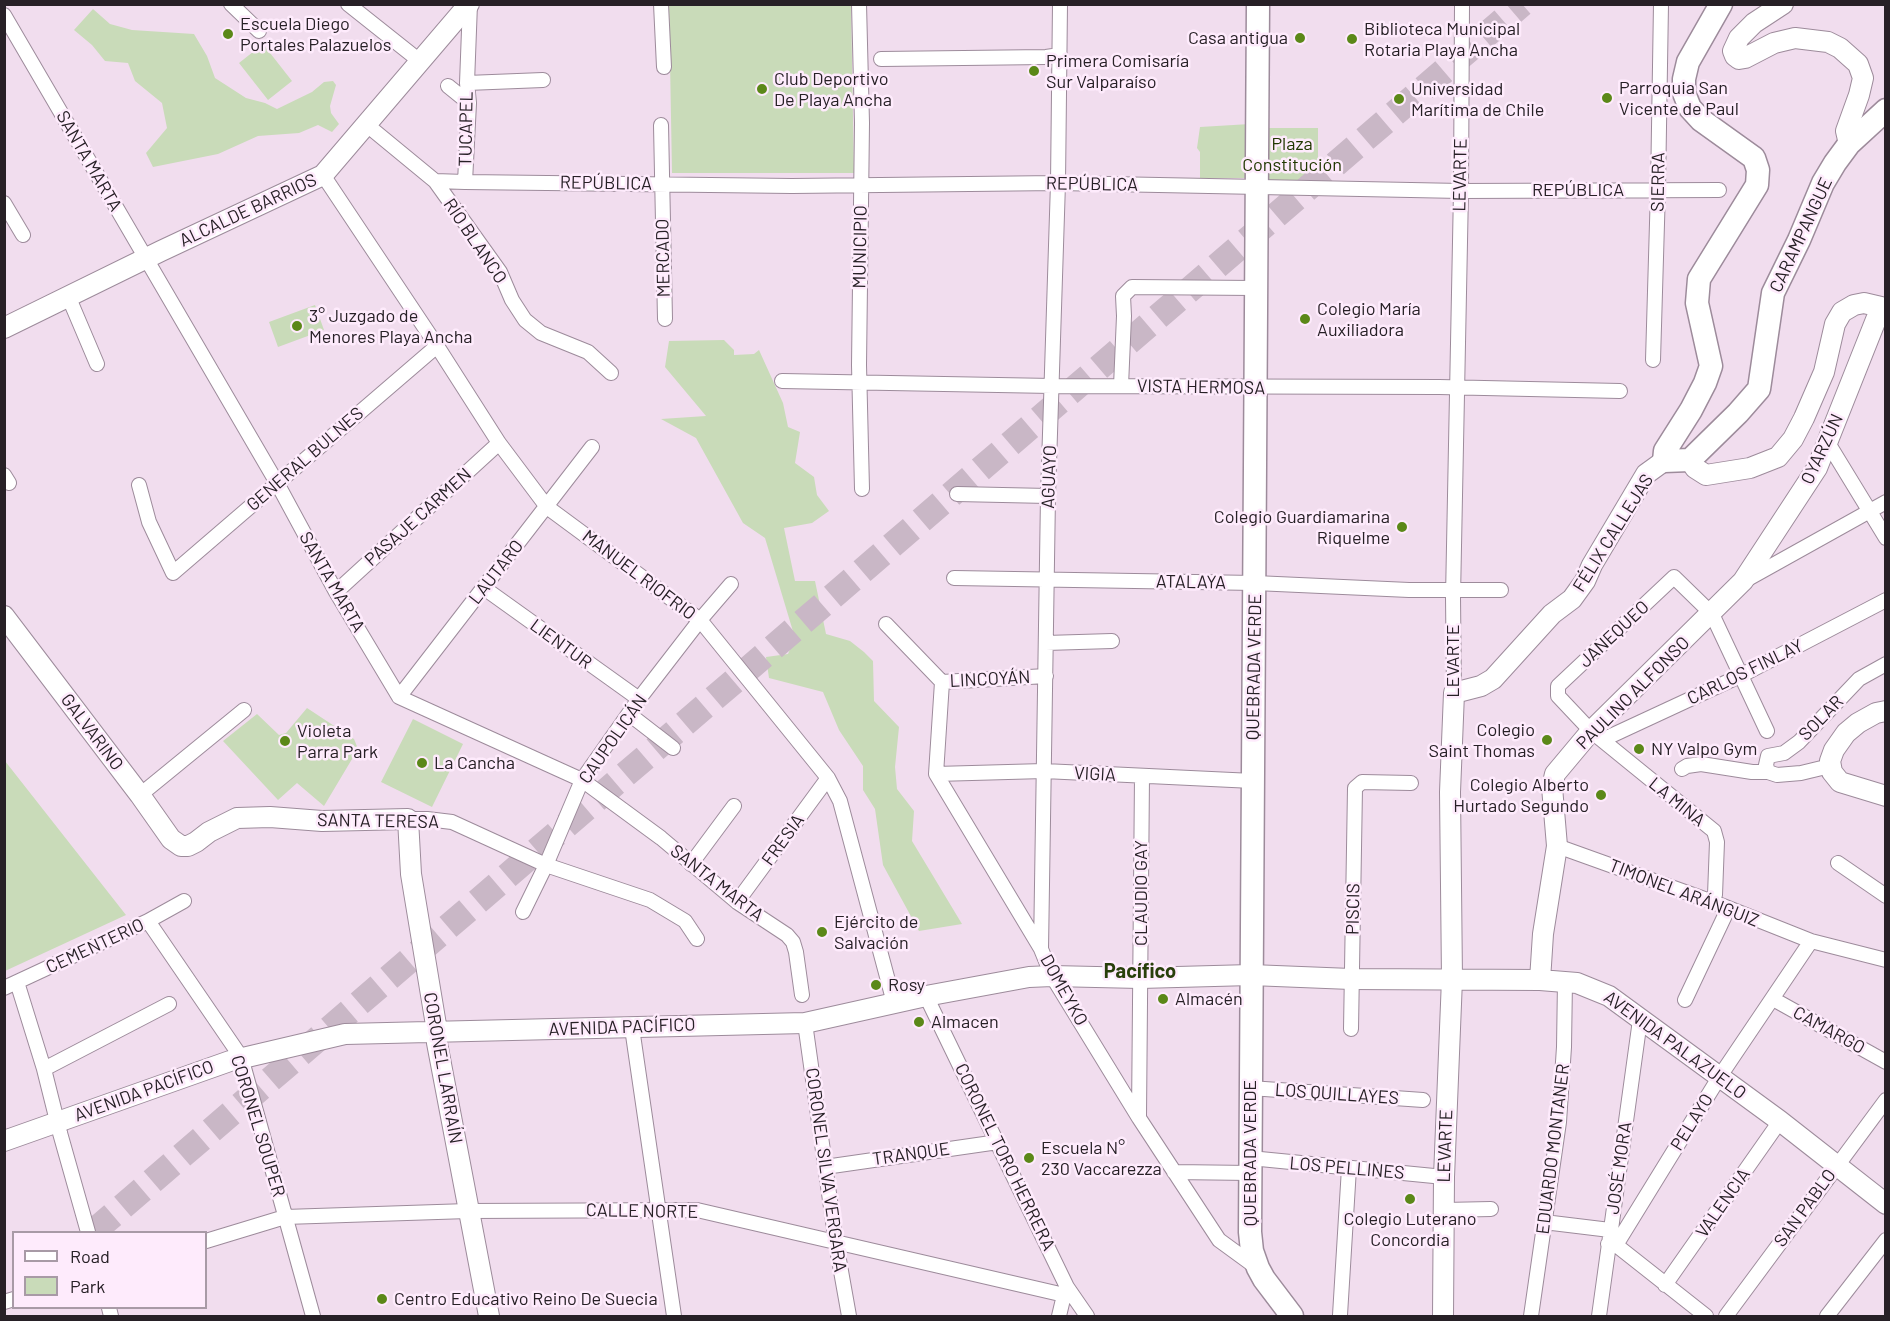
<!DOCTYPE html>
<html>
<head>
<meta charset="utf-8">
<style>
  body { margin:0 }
  #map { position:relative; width:1890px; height:1321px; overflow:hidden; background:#f1ddee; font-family:Barlow,sans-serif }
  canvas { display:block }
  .frame { position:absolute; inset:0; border:6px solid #272026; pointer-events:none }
  .legend { position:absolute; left:12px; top:1231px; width:195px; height:78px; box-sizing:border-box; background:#feebfc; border:2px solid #a89aa6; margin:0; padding:8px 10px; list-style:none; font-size:18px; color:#272026 }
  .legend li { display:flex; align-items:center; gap:12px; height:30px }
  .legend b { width:30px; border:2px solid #a89aa6 }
</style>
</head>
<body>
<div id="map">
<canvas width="1890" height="1321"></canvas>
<div class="frame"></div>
<ul class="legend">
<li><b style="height:8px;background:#fff"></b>Road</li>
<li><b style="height:16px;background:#c9dbb9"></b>Park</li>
</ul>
</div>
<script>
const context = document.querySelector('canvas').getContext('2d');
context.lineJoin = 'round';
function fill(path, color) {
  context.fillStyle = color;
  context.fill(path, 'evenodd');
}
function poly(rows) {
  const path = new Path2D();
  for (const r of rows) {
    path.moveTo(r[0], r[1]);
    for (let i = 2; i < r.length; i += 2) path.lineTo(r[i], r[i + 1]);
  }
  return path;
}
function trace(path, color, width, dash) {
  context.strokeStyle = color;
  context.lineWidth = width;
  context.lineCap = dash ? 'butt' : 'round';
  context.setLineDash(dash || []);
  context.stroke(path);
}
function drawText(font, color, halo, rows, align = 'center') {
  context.font = font + ' Barlow,sans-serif';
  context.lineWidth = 5;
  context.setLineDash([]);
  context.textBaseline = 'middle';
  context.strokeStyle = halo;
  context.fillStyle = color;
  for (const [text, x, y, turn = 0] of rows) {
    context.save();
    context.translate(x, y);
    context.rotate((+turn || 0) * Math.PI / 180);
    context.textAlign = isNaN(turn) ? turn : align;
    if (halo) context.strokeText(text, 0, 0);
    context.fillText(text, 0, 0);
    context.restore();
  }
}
const green = poly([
  [669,5,851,5,854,173,672,173],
  [93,9,110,24,132,30,194,34,207,56,215,78,246,98,265,103,277,109,312,92,324,82,333,81,336,85,330,106,331,113,339,124,332,132,318,125,299,133,258,136,218,154,153,167,146,153,167,128,162,103,135,81,128,63,105,61,92,45,74,30],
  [263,44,292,81,268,100,239,63],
  [1250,124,1248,178,1200,178,1200,152,1197,148,1200,127],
  [1265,128,1318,128,1318,180,1265,180],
  [315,305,324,330,278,347,269,322],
  [724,340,734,350,734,355,754,354,759,350,783,403,788,427,800,432,795,463,814,477,817,495,829,511,812,523,784,528,795,581,815,581,826,634,850,641,864,652,873,661,874,701,899,727,895,767,897,789,914,811,912,841,962,924,919,931,883,865,875,809,863,790,863,766,839,730,823,692,769,678,766,657,788,654,795,638,765,538,743,523,696,438,661,419,706,416,665,367,669,341],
  [307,708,354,739,358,749,324,806,297,783,278,800,223,741,257,714,279,735,286,733],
  [413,719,463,744,432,807,381,782],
  [5,761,126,915,5,971,4,971]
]);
const highwayTunnel = poly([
  [93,1232,1522,4]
]);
const street = poly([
  [231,4,259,31],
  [348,4,421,62],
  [661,4,664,67],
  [859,4,862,123,859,365,862,489],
  [4,15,277,483,336,592,399,697,582,780,661,838,737,902,787,935,793,942,796,952,802,995],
  [881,59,1046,57,1060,55],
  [467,83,543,80],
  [448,86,469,103],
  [367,125,435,181,500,272,512,300,525,320,541,333,588,352,611,373],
  [661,125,665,319],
  [323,175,437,346,499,443,547,507,700,620,828,778,840,801,894,1003],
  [435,181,465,182,469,103,467,83,470,4],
  [465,182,792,186,1058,183,1461,191,1719,190],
  [4,203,23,235],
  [69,298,97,364],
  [1653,360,1658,189,1661,4],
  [782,381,1052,386,1439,387,1620,391],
  [1121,386,1124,316,1123,296,1132,287,1255,288],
  [1828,443,1886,538],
  [4,475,9,483],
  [139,485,149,522,173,573,437,346],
  [957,494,1048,496],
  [954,578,1255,583,1409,590,1501,590],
  [1746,580,1886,502],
  [484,588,639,699],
  [336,592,499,443],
  [886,624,942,682,1046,676],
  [1046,643,1112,641],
  [942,682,936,774,1041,949,1052,976,1139,1118,1219,1240,1256,1267],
  [1454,693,1453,597,1461,191,1462,4],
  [399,697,592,447],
  [629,714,673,748],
  [1602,740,1742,675,1886,600],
  [1682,769,1687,766,1701,764,1752,772,1768,772,1777,775,1801,773,1830,766],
  [1768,772,1766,765,1768,756,1784,753,1799,742,1859,679,1886,664],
  [936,774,1044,771,1253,781],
  [140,795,244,710],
  [408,819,427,819,452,822,546,865,650,900,685,921,697,939],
  [1557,846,1713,902,1811,941,1886,960],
  [1838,863,1886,896],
  [691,864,734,806],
  [1715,895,1717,842,1714,831,1591,731,1558,696,1558,686,1674,577,1712,614,1767,731],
  [737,902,828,778],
  [523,912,546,865,582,780,639,699,700,620,731,584],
  [148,921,241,1057,313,1316],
  [1041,949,1048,496,1058,183,1060,4],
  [17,982,44,1069,60,1133,88,1232],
  [4,988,148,921,184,901],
  [926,996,1067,1287,1087,1316],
  [1773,999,1886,1062],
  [1685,1000,1728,909],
  [805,1023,836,1243,849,1316],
  [632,1028,674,1316],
  [1351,1029,1355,788,1362,782,1411,783],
  [44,1069,169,1004],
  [1250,1088,1423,1100],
  [1139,1116,1142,776],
  [1250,1158,1444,1177],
  [825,1167,998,1142],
  [1174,1172,1250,1173],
  [1444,1210,1491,1209],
  [1544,1222,1610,1230],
  [206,1241,285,1217,468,1211,697,1210,1073,1297],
  [1608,1244,1616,1245,1706,1316],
  [1616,1245,1720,1076,1811,941],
  [1665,1285,1780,1121],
  [4,1302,14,1299],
  [109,1308,111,1316],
  [1340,1315,1349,1168],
  [1059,1316,1064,1295],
  [1531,1316,1559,1122,1564,1047,1565,981],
  [1599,1316,1640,1020],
  [1726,1316,1886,1100],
  [1827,1316,1886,1240]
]);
const secondary = poly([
  [1783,4,1754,23,1739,38,1733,51,1735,56,1739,59,1745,58,1774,43,1795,38,1828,42,1840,48,1858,64,1863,78,1859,95,1846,131,1849,144],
  [4,328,161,251,323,175,469,4],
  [1690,460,1695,468,1706,475,1750,468,1778,457,1793,439,1804,418,1824,372,1835,324,1842,312,1854,305,1864,303,1881,307,1886,311],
  [4,616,140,795,171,839,181,846,188,846,196,842,209,832,237,818,270,817,322,821,408,819,411,874,437,1031,437,1043,489,1316],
  [1886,711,1876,713,1858,723,1846,733,1834,750,1830,761,1832,772,1840,782,1886,796],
  [1540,980,1543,934,1557,846,1552,787,1555,774,1591,731,1743,581,1817,468,1881,307],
  [4,1141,230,1061,345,1034,805,1023,926,996,1029,977,1052,976,1140,978,1251,975,1351,979,1540,980,1577,983,1609,996,1780,1121,1886,1204],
  [1443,1316,1444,1177,1452,979,1450,792,1454,693,1481,686,1493,679,1552,614,1572,599,1585,581,1592,565,1646,474,1664,461]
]);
const primary = poly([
  [1258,4,1250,1232,1252,1251,1258,1268,1264,1279,1292,1316],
  [1721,4,1688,62,1684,79,1684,93,1690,108,1701,120,1754,158,1758,170,1757,185,1699,279,1697,303,1711,366,1705,383,1691,410,1665,451,1664,461,1690,460,1738,413,1759,389,1773,293,1799,240,1823,183,1835,163,1849,144,1886,110]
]);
const markers = [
  [228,34,6,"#5b8818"],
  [1300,38,6,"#5b8818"],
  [1352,39,6,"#5b8818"],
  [1034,71,6,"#5b8818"],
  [762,89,6,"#5b8818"],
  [1607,98,6,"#5b8818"],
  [1399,99,6,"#5b8818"],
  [1305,319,6,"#5b8818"],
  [297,326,6,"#5b8818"],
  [1402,527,6,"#5b8818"],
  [1547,740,6,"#5b8818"],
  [285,741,6,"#5b8818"],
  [1639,749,6,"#5b8818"],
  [422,763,6,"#5b8818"],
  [1601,795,6,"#5b8818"],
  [822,932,6,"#5b8818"],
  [876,985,6,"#5b8818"],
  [1163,999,6,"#5b8818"],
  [919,1022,6,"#5b8818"],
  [1029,1158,6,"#5b8818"],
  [1410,1199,6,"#5b8818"],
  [382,1299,6,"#5b8818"]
];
const poiNames = [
  ["Escuela Diego",240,24],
  ["Portales Palazuelos",240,45],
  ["Biblioteca Municipal",1364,29],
  ["Rotaria Playa Ancha",1364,50],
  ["Casa antigua",1288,38,"right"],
  ["Primera Comisaría",1046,61],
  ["Sur Valparaíso",1046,82],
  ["Club Deportivo",774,79],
  ["De Playa Ancha",774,100],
  ["Parroquia San",1619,88],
  ["Vicente de Paul",1619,109],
  ["Universidad",1411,89],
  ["Marítima de Chile",1411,110],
  ["Colegio María",1317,309],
  ["Auxiliadora",1317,330],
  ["3° Juzgado de",309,316],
  ["Menores Playa Ancha",309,337],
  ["Colegio Guardiamarina",1390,517,"right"],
  ["Riquelme",1390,538,"right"],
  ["Colegio",1535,730,"right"],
  ["Saint Thomas",1535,751,"right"],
  ["Violeta",297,731],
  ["Parra Park",297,752],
  ["NY Valpo Gym",1651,749],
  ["La Cancha",434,763],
  ["Colegio Alberto",1589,785,"right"],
  ["Hurtado Segundo",1589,806,"right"],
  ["Ejército de",834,922],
  ["Salvación",834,943],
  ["Rosy",888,985],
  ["Almacén",1175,999],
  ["Almacen",931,1022],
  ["Escuela N°",1041,1148],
  ["230 Vaccarezza",1041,1169],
  ["Colegio Luterano",1410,1219,"center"],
  ["Concordia",1410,1240,"center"],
  ["Centro Educativo Reino De Suecia",394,1299]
];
const streetNames = [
  ["TUCAPEL",466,129,-89],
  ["SANTA MARTA",89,161,60],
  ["LEVARTE",1460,175,-89],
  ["SIERRA",1658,182,-89],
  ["REPÚBLICA",606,183,1],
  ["REPÚBLICA",1092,184,1],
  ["REPÚBLICA",1578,190],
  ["ALCALDE BARRIOS",248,210,-25],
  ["CARAMPANGUE",1801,235,-65],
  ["RÍO BLANCO",475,241,56],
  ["MUNICIPIO",860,247,-89],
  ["MERCADO",663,258,-91],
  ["VISTA HERMOSA",1201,387,1],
  ["OYARZÚN",1822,449,-65],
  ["GENERAL BULNES",305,459,-41],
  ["AGUAYO",1049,477,-88],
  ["PASAJE CARMEN",418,517,-42],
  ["FÉLIX CALLEJAS",1613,533,-58],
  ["LAUTARO",496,572,-52],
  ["MANUEL RIOFRIO",639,575,37],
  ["SANTA MARTA",332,582,60],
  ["ATALAYA",1191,582,1],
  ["JANEQUEO",1614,634,-43],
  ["LIENTUR",561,644,36],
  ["LEVARTE",1453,661,-90],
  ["QUEBRADA VERDE",1254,667,-89],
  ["CARLOS FINLAY",1745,672,-26],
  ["LINCOYÁN",990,679,-3],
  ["PAULINO ALFONSO",1633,693,-45],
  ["SOLAR",1821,718,-46],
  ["GALVARINO",92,732,53],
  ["CAUPOLICÁN",613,739,-55],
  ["VIGIA",1095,774,3],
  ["LA MINA",1677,802,39],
  ["SANTA TERESA",378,821,1],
  ["FRESIA",783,840,-54],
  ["SANTA MARTA",717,883,38],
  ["CLAUDIO GAY",1141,893,-90],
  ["TIMONEL ARÁNGUIZ",1684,893,21],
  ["PISCIS",1353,909,-89],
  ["CEMENTERIO",95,946,-25],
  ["DOMEYKO",1064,990,61],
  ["AVENIDA PACÍFICO",622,1027,-2],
  ["CAMARGO",1829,1030,29],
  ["AVENIDA PALAZUELO",1675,1045,36],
  ["CORONEL LARRAÍN",443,1068,80],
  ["AVENIDA PACÍFICO",144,1091,-20],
  ["LOS QUILLAYES",1337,1094,4],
  ["PELAYO",1692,1122,-58],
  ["CORONEL SOUPER",258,1126,73],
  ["LEVARTE",1445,1146,-88],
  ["EDUARDO MONTANER",1553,1149,-83],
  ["QUEBRADA VERDE",1250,1153,-90],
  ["TRANQUE",911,1154,-8],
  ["CORONEL TORO HERRERA",1005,1157,64],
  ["LOS PELLINES",1347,1168,5],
  ["JOSÉ MORA",1619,1168,-82],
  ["CORONEL SILVA VERGARA",826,1170,82],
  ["VALENCIA",1723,1203,-55],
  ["SAN PABLO",1805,1208,-54],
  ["CALLE NORTE",642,1211,1]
];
const parkNames = [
  ["Plaza",1292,144],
  ["Constitución",1292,165]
];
const neighbourhoodNames = [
  ["Pacífico",1140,971]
];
fill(green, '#c9dbb9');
trace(highwayTunnel, '#c9b7c6', 26, [26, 13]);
trace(street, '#9d8b9b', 16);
trace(secondary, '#9d8b9b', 22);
trace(primary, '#9d8b9b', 25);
trace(street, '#fff', 14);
trace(secondary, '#fff', 20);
trace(primary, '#fff', 22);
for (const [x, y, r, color] of markers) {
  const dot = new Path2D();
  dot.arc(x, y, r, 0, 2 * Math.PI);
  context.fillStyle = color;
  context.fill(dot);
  trace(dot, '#feebfc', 2);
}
drawText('18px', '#272026', '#feebfc', poiNames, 'left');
drawText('18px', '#272026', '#feebfc', streetNames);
drawText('18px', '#203700', '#feebfc', parkNames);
drawText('bold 20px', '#293f0b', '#feebfc', neighbourhoodNames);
</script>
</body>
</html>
